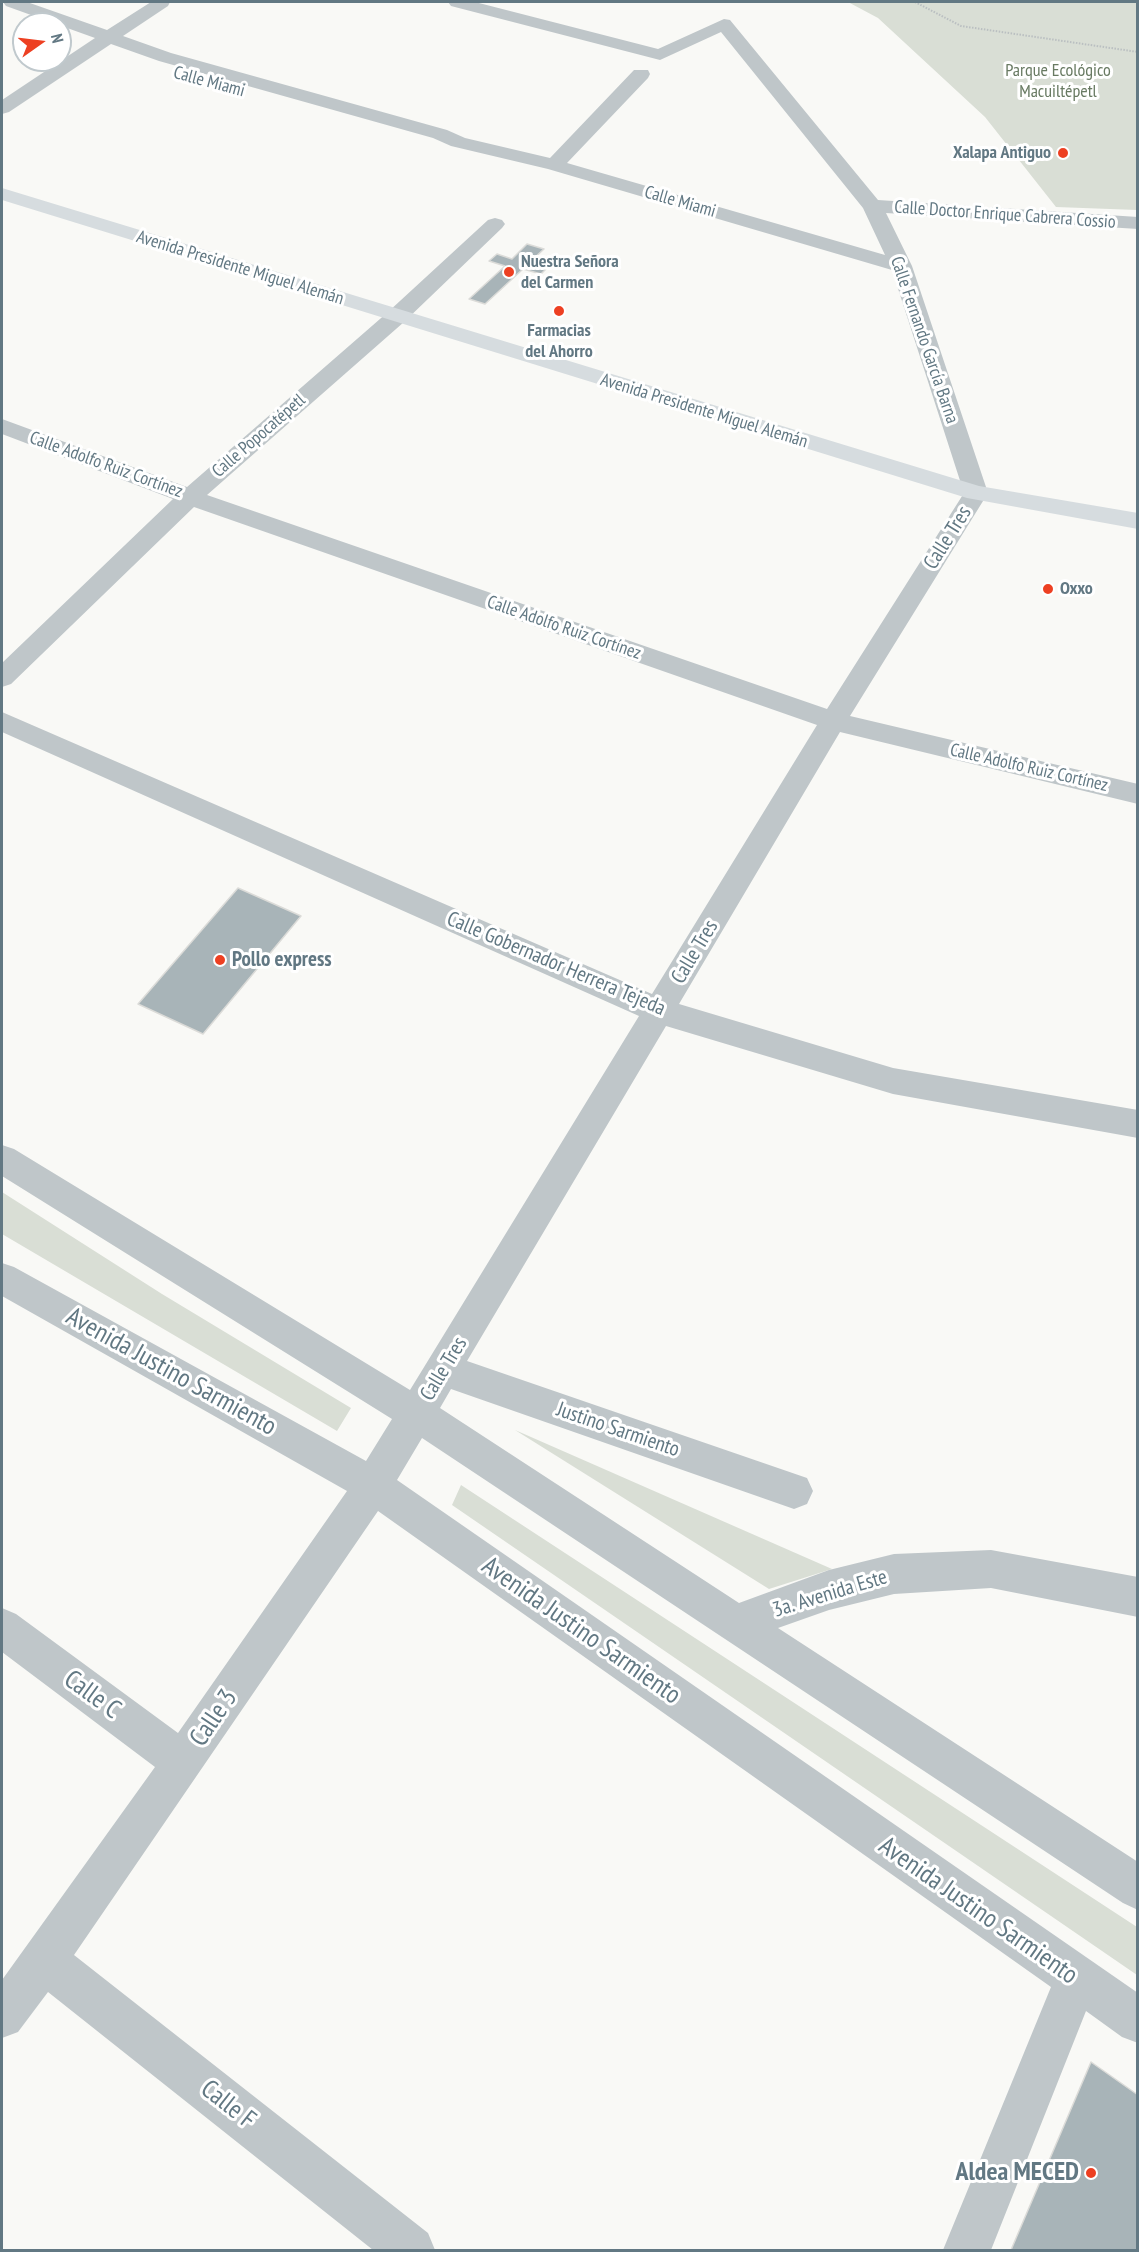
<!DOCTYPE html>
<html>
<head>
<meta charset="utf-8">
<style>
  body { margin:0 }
  #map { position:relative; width:1139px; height:2252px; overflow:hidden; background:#f9f9f6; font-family:"PT Sans Narrow",sans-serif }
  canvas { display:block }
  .frame { position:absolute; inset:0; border:3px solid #627883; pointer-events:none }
  .north { position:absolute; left:12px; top:12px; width:60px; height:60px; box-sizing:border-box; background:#fff; border:2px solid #c0c9cd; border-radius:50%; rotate:76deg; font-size:16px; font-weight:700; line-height:24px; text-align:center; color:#627883 }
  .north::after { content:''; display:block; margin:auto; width:21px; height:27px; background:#ed4022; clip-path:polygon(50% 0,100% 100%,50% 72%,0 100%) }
</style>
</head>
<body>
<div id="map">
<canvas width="1139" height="2252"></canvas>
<div class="frame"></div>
<div class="north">N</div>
</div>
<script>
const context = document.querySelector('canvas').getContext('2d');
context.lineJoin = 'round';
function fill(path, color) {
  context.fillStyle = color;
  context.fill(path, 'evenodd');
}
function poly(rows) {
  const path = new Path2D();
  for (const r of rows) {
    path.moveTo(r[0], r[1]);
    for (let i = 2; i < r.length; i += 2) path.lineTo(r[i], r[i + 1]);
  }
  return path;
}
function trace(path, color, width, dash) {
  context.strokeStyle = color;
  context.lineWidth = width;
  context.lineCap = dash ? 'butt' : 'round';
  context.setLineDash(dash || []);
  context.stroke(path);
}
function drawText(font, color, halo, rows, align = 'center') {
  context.font = font + ' "PT Sans Narrow",sans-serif';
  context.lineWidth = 6;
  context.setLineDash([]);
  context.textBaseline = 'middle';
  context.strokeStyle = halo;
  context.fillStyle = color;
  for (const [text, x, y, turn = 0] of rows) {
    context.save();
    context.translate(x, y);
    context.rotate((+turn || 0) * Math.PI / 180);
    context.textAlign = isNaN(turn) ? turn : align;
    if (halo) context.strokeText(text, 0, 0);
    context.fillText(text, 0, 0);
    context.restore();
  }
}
const green = poly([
  [848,2,1137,2,1137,210,1056,207,985,117,878,18],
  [2,1192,162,1294,351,1408,337,1431,2,1234],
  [515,1430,832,1569,769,1589],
  [461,1485,1137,1927,1137,1975,452,1505]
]);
const building = poly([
  [527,244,544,249,531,261,549,266,541,274,523,269,485,304,469,299,505,266,489,261,497,254,512,259,527,244],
  [238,888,301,916,203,1034,138,1004,238,888],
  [1091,2062,1138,2095,1138,2250,1011,2250,1091,2062]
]);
const path = poly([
  [915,2,961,26,1138,52]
]);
const minor = poly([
  [3,2,27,2,107,30,151,2,170,2,168,6,123,36,171,53,447,130,465,138,550,158,634,70,648,70,650,74,648,78,567,163,885,255,863,208,721,32,660,60,451,6,448,2,475,2,658,49,724,19,730,20,878,200,1138,217,1138,229,886,213,912,266,988,493,850,716,1138,784,1138,804,840,732,679,1004,893,1068,1138,1110,1138,1138,893,1094,666,1026,467,1361,807,1478,813,1491,807,1504,794,1509,451,1389,440,1408,739,1603,829,1570,894,1554,991,1550,1138,1577,1138,1617,991,1588,894,1594,829,1610,778,1628,1138,1862,1138,1910,1123,1903,422,1438,397,1480,1138,1993,1138,2043,1122,2037,1086,2011,991,2250,943,2250,1051,1987,378,1511,74,1955,428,2233,435,2250,373,2250,48,1992,18,2032,2,2038,2,1980,155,1767,2,1652,2,1608,16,1614,178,1733,347,1491,2,1296,2,1263,14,1267,366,1461,392,1419,2,1176,2,1145,14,1149,410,1390,639,1016,2,732,2,712,652,994,817,725,194,507,11,684,2,687,2,663,173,499,2,434,2,419,187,487,388,312,488,220,495,218,502,220,505,224,502,228,404,322,207,495,827,709,964,493,892,270,548,169,451,146,433,138,159,61,111,44,9,112,2,114,2,100,95,38,6,6,3,2]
]);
const secondary = poly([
  [2,188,979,486,1138,513,1138,529,967,498,2,200,2,188]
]);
const markers = [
  [1063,153,6,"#ed4022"],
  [509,272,6,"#ed4022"],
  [559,311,6,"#ed4022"],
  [1048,589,6,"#ed4022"],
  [220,960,6,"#ed4022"],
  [1091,2173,6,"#ed4022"]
];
const farParknames = [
  ["Parque Ecológico",1058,71],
  ["Macuiltépetl",1058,92]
];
const farStreetnames = [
  ["Calle Miami",209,82,15],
  ["Calle Miami",680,202,16],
  ["Calle Doctor Enrique Cabrera Cossio",1005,215,4],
  ["Avenida Presidente Miguel Alemán",240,268,17],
  ["Calle Fernando García Barna",924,340,71],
  ["Avenida Presidente Miguel Alemán",704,411,17],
  ["Calle Popocatépetl",259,436,-41],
  ["Calle Adolfo Ruiz Cortínez",106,465,20],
  ["Calle Adolfo Ruiz Cortínez",564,628,19],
  ["Calle Adolfo Ruiz Cortínez",1029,768,13]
];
const farPoinames = [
  ["Xalapa Antiguo",1051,153,"right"],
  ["Nuestra Señora",521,262],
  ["del Carmen",521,283],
  ["Farmacias",559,331,"center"],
  ["del Ahorro",559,352,"center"],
  ["Oxxo",1060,589]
];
const streetNames = [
  ["Calle Tres",948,538,-58],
  ["Calle Tres",695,952,-59],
  ["Calle Gobernador Herrera Tejeda",556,964,23],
  ["Calle Tres",444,1369,-59],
  ["Justino Sarmiento",618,1430,19],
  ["3a. Avenida Este",830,1594,-17]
];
const poiNames = [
  ["Pollo express",232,960]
];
const nearStreetnames = [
  ["Avenida Justino Sarmiento",171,1372,29],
  ["Avenida Justino Sarmiento",581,1631,35],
  ["Calle C",92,1695,36],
  ["Calle 3",214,1718,-56],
  ["Avenida Justino Sarmiento",978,1911,35],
  ["Calle F",228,2105,38]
];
const nearPoinames = [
  ["Aldea MECED",1079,2173]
];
fill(green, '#d9ded5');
fill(building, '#a8b4b8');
trace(building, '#dbdbd8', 1.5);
trace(path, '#babfc1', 2, [1.5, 1.5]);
fill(minor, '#bfc6c9');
fill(secondary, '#d6dcdf');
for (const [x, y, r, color] of markers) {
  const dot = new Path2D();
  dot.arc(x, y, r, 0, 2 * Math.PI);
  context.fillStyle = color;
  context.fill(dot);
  trace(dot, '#fff', 2);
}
drawText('18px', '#687a62', '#fff', farParknames);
drawText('18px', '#627883', '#fff', farStreetnames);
drawText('bold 18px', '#627883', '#fff', farPoinames, 'left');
drawText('21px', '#627883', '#fff', streetNames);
drawText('bold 21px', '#627883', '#fff', poiNames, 'left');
drawText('26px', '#627883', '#fff', nearStreetnames);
drawText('bold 26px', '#627883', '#fff', nearPoinames, 'right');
</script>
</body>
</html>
